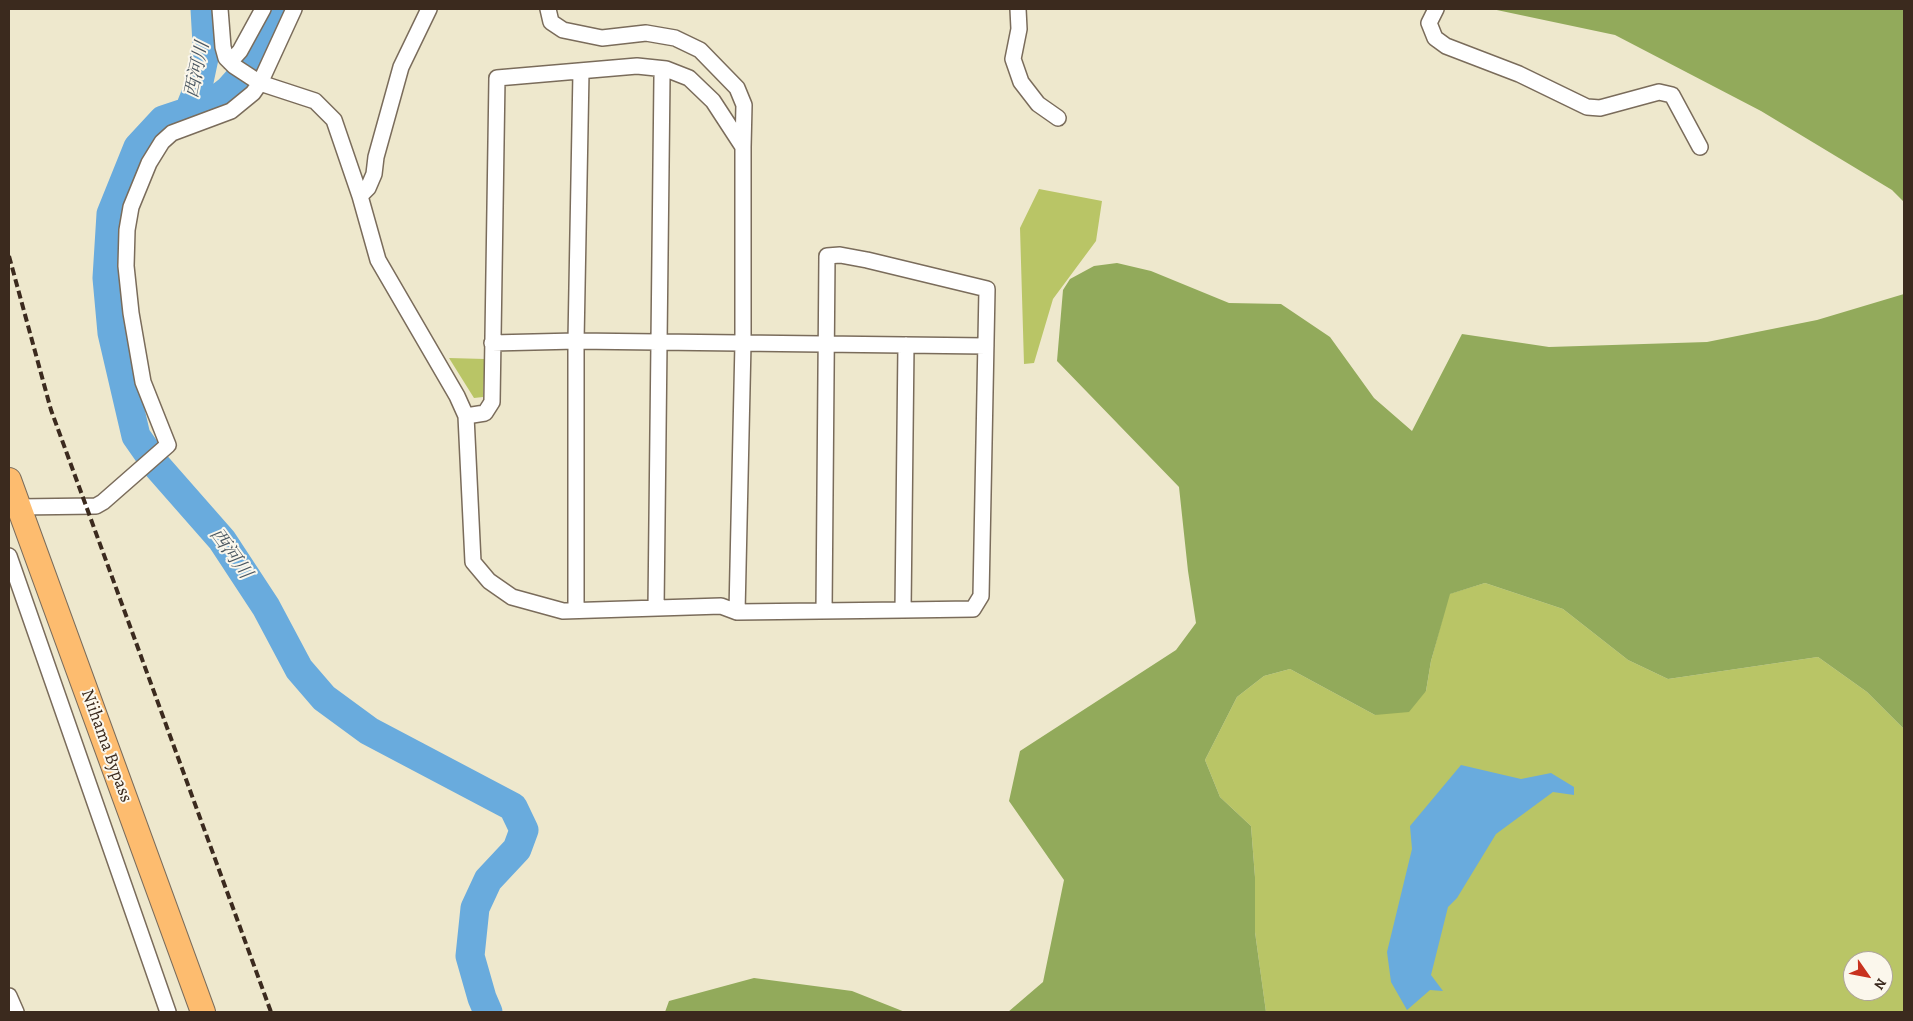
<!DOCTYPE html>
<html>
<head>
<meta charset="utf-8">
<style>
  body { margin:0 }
  #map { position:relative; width:1913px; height:1021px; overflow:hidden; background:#eee8cd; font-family:Alegreya,serif }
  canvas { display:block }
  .frame { position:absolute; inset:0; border:10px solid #3b2a1e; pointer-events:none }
  .north { position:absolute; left:1843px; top:951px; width:50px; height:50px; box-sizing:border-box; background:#fbf7ec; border:1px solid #aea59a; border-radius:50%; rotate:123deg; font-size:14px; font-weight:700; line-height:20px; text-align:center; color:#3b2a1e }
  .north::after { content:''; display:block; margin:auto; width:18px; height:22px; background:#c8321e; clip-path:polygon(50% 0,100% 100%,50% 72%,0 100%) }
</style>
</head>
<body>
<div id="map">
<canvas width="1913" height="1021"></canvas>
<div class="frame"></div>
<div class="north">N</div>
</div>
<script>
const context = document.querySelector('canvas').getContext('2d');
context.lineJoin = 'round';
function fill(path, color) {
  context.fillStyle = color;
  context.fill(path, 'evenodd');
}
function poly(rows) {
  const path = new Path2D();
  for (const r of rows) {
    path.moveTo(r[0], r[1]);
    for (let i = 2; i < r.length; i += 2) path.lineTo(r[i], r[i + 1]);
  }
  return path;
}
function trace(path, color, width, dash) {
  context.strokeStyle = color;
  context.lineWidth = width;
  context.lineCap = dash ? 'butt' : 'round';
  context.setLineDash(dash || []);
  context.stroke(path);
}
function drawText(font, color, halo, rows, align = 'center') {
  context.font = font + ' Alegreya,"Noto Serif JP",serif';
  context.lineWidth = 4;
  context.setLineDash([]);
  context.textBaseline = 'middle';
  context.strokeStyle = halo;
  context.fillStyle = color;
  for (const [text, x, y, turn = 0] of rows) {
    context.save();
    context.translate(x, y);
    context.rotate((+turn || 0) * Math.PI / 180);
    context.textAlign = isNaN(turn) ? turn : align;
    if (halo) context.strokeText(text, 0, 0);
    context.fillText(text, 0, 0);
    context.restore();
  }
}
const green = poly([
  [1039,189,1102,201,1096,241,1053,299,1034,363,1024,364,1020,228],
  [449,358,485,359,483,397,474,398],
  [1485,583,1563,609,1628,660,1668,679,1818,657,1867,692,1904,729,1904,1012,1266,1012,1255,932,1255,877,1251,826,1220,797,1205,760,1237,697,1264,676,1290,669,1375,715,1426,691,1431,661,1449,594],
  [1853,961,1883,961,1883,991,1853,991]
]);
const forest = poly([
  [1492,9,1904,9,1904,202,1892,190,1761,111,1615,35],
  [1117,263,1151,271,1229,303,1281,304,1330,337,1374,398,1412,431,1462,334,1549,347,1707,342,1817,320,1904,294,1904,729,1867,692,1818,657,1668,679,1628,660,1563,609,1485,583,1450,594,1431,661,1426,691,1409,712,1375,715,1290,669,1264,676,1237,697,1205,760,1220,797,1251,826,1255,877,1255,932,1266,1012,1008,1012,1043,982,1064,880,1009,801,1020,751,1176,650,1196,623,1188,571,1179,487,1057,361,1063,290,1070,279,1094,266],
  [754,978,852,991,905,1012,665,1012,669,1001]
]);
const water = poly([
  [1461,765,1521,779,1551,773,1574,787,1574,795,1553,792,1496,834,1457,898,1448,907,1431,975,1443,991,1430,990,1407,1010,1391,982,1387,952,1412,849,1410,826]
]);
const river = poly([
  [276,9,264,31,254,62,229,90,211,104,163,120,138,147,111,214,107,278,112,333,136,436,157,466,222,540,266,607,299,669,324,698,369,731,513,807,524,830,517,849,488,880,475,908,470,956,482,998,488,1012],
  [189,111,197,91,207,44,205,9]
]);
const minor = poly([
  [220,9,223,47,226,58,234,66,260,83,315,101,334,120,360,196,378,260,457,396,466,416,473,562,489,581,512,597,563,611,721,606,737,612,903,610,973,609,981,596,987,289,867,260,840,255,827,256,824,611],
  [1018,9,1019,29,1013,59,1021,82,1038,104,1058,118],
  [1436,9,1429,23,1435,38,1446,46,1519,74,1587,107,1600,108,1659,92,1672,95,1700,147],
  [230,62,240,51,263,9],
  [360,196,368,188,374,174,376,157,401,67,429,9],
  [492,343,576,341,986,346],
  [466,416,485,413,492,402,497,78,637,66,666,69,689,78,713,101,743,147,744,105,737,88,700,50,675,38,646,33,602,38,563,30,551,22,548,9],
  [18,507,96,506,103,502,168,445,143,382,131,313,126,266,127,230,131,207,149,163,162,142,172,133,231,111,253,93,260,83,294,9],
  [9,556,168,1012],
  [656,608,662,77,666,69],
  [576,610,576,341,581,72],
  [903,610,906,345],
  [737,612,743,343,743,147],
  [9,996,16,1012]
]);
const trunk = poly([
  [9,480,203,1012]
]);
const rail = poly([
  [9,256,51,410,271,1012]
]);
const streetNames = [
  ["Niihama Bypass",106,746,70]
];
const waterNames = [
  ["西河川",198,70,-78],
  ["西河川",230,554,54]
];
fill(green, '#b9c566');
fill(forest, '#92aa5b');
fill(water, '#69abdd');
trace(river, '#69abdd', 29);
trace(minor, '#7a6c5b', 18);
trace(trunk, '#7a6c5b', 26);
trace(minor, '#fff', 15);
trace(trunk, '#fdbc6f', 24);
trace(rail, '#3b2a1e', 4, [8, 4]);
drawText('18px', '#3b2a1e', '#fbf7ec', streetNames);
drawText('italic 19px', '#4b5761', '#fbf7ec', waterNames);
</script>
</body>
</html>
